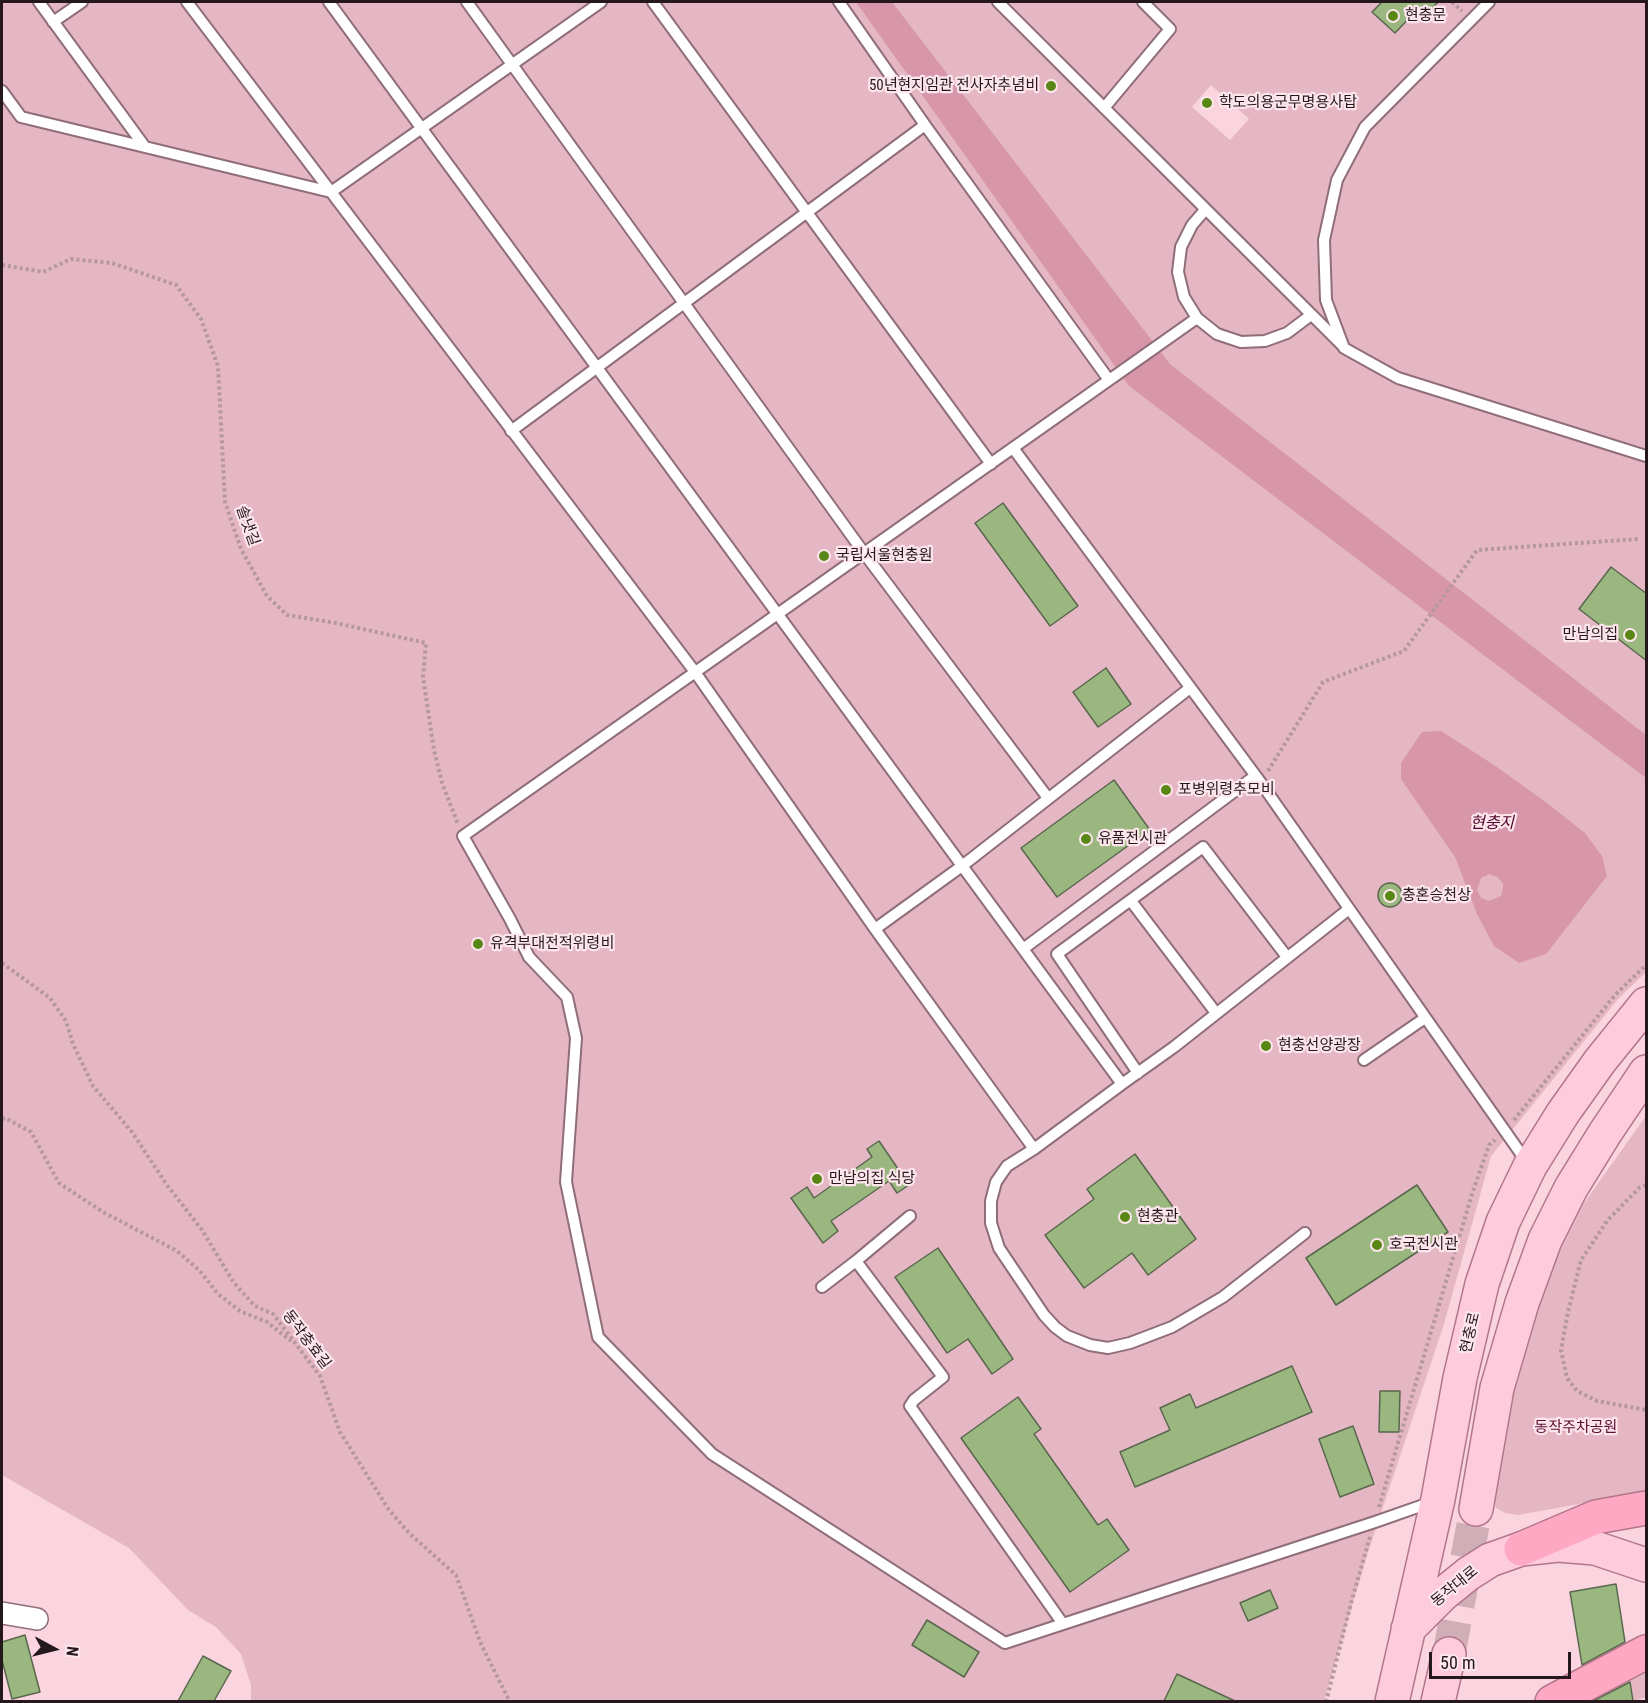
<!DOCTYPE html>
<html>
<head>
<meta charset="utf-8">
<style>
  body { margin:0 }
  #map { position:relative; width:1648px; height:1703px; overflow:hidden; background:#fad4df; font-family:"Roboto Condensed",sans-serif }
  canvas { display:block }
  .frame { position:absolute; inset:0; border:3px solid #25181c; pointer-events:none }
  .north { position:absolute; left:24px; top:1619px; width:60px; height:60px; -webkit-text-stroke:4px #fde5ec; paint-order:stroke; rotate:97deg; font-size:16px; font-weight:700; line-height:24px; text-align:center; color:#25181c }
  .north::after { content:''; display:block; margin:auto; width:21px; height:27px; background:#25181c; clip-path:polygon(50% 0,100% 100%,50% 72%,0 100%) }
  .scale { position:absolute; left:1429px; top:1652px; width:142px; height:27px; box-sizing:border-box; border:3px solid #25181c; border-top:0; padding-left:8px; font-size:18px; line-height:21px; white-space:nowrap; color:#25181c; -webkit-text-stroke:4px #fde5ec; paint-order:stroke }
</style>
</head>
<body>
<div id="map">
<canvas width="1648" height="1703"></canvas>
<div class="frame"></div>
<div class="north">N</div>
<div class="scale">50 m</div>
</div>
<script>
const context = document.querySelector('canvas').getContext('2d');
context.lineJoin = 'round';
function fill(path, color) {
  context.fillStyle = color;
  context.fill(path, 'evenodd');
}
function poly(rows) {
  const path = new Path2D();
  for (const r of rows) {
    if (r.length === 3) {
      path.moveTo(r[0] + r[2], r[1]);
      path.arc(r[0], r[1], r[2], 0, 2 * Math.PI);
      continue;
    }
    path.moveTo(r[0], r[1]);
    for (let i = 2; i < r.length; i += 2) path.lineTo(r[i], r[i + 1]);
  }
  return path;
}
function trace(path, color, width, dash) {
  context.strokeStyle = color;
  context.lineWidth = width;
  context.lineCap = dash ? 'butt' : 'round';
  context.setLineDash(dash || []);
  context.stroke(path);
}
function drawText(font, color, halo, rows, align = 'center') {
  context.font = font + ' "Roboto Condensed","Noto Sans KR",sans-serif';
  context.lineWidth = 4.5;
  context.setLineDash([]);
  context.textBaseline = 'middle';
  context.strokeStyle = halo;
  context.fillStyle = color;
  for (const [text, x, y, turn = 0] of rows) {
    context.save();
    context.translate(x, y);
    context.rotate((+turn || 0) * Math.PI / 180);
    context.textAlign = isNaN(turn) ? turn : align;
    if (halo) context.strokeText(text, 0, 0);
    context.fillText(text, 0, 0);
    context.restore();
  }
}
const green = poly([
  [2,2,1646,2,1646,972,1619,998,1491,1156,1444,1324,1367,1555,1324,1701,251,1701,251,1685,241,1654,216,1627,188,1610,129,1548,2,1475],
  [1211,85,1249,119,1230,140,1192,107],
  [1646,1116,1646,1492,1518,1515,1505,1513,1496,1508,1492,1495,1519,1354,1554,1245],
  [1646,1661,1646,1697,1635,1701,1567,1702]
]);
const water = poly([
  [856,2,892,2,1170,364,1646,735,1646,778,1129,386],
  [1441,731,1494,765,1547,803,1585,833,1602,856,1607,876,1546,954,1519,963,1494,946,1477,914,1455,857,1401,779,1401,763,1422,732],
  [1489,874,1497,877,1503,883,1503,888,1501,896,1489,901,1481,898,1477,890,1481,878]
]);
const building = poly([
  [1382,2,1438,2,1421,20,1414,13,1395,33,1372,12,1382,2],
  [1003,503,1078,606,1050,626,975,523,1003,503],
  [1611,567,1647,594,1647,661,1579,609,1611,567],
  [1106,668,1131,704,1098,727,1073,692,1106,668],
  [1114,780,1150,830,1057,897,1021,848,1114,780],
  [1390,895,12],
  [879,1141,909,1185,897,1193,889,1181,831,1221,838,1231,823,1243,791,1198,807,1187,814,1198,872,1157,867,1149,879,1141],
  [1135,1154,1196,1239,1148,1275,1132,1253,1084,1288,1045,1235,1094,1199,1087,1189,1135,1154],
  [1417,1185,1448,1232,1336,1305,1306,1258,1417,1185],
  [938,1248,1013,1359,992,1374,968,1339,947,1353,895,1277,938,1248],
  [1292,1366,1312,1412,1135,1487,1120,1452,1170,1430,1160,1408,1190,1394,1196,1408,1292,1366],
  [1380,1391,1400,1391,1399,1432,1379,1432,1380,1391],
  [1018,1397,1041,1429,1034,1434,1098,1525,1107,1519,1129,1550,1070,1592,961,1438,1018,1397],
  [1353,1426,1374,1484,1340,1497,1319,1439,1353,1426],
  [1616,1584,1625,1642,1582,1665,1570,1592,1616,1584],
  [1270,1590,1278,1608,1248,1621,1240,1603,1270,1590],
  [927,1620,979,1652,964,1677,912,1645,927,1620],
  [25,1635,40,1692,12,1699,2,1660,2,1642,25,1635],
  [203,1656,231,1671,214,1701,178,1701,203,1656],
  [1177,1674,1235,1701,1164,1701,1177,1674],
  [1630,1682,1633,1701,1593,1701,1630,1682]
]);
const primaryTunnel = poly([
  [1449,1654,1476,1509]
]);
const path = poly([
  [1452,2,1462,11],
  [2,265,43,272,71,259,112,263,176,285,201,319,218,366,225,502,241,549,267,596,287,615,336,623,426,643,423,677,434,750,442,783,458,824],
  [1268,771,1323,682,1404,651,1477,550,1638,539],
  [2,963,50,998,66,1021,73,1044,93,1086,132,1132,167,1185,202,1230,234,1283,255,1306,273,1314,320,1376,340,1432,389,1510,410,1534,456,1575,481,1644,510,1702],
  [2,1119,5,1118,31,1132,59,1183,103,1212,177,1251,200,1271,218,1294,240,1311,267,1322,291,1341],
  [1514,1120,1615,995,1646,965],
  [1646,1185,1639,1188,1607,1221,1581,1260,1568,1312,1561,1350,1567,1378,1577,1391,1597,1401,1646,1410],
  [1379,1507,1472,1194,1489,1145,1495,1140],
  [1326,1702,1351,1603,1370,1537]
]);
const lane = poly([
  [39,2,145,147],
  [187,2,695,672,875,929,1034,1149],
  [329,2,1122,1084,1034,1149,1007,1166,996,1182,991,1201,991,1223,999,1248,1044,1315,1055,1327,1067,1336,1090,1345,1108,1348,1130,1343,1172,1327,1223,1297,1305,1233],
  [467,2,864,553,1048,798],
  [653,2,991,464],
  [839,2,925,125,1109,380],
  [998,2,1342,345],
  [1489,2,1365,127,1337,180,1324,240,1326,300,1344,348,1398,378,1646,456],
  [53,22,82,2],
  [2,91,21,117,331,192,601,2],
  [1104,108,1170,29,1143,2],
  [1205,210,1192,225,1181,247,1178,272,1184,297,1197,318,1217,334,1241,342,1265,341,1287,333,1311,315],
  [1197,318,463,836,510,919,529,957,567,997,576,1038,566,1182,598,1337,712,1454,1005,1643,1375,1522,1432,1502],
  [511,431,925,125],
  [1013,448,1261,783,1526,1161],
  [1131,901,1216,1013],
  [875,929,962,866,1190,688],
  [1023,949,1255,776],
  [1364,1060,1425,1018],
  [1138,1073,1057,954,1203,847,1287,957],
  [1122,1084,1174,1047,1349,909],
  [910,1216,856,1261,943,1377,914,1400,910,1406,1063,1624],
  [822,1287,856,1261]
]);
const street = poly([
  [2,1613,37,1619]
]);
const primary = poly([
  [1476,1509,1497,1388,1522,1303,1545,1240,1571,1188,1605,1133,1646,1072],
  [1408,1629,1442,1595,1468,1574,1490,1560,1521,1549,1558,1545,1595,1548,1646,1565],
  [1392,1702,1438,1499,1460,1378,1482,1284,1503,1222,1530,1166,1563,1113,1600,1061,1646,1004],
  [1438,1702,1449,1654]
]);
const highway = poly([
  [1521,1549,1596,1517,1646,1508],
  [1552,1702,1646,1652]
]);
const markers = [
  [1393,16,6,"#598716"],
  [1051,86,6,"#598716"],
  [1207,103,6,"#598716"],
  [824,556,6,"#598716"],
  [1630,635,6,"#598716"],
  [1166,790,6,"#598716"],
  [1086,839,6,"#598716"],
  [1390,896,6,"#598716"],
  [478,944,6,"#598716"],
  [1266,1046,6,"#598716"],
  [817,1179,6,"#598716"],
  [1125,1217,6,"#598716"],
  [1377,1245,6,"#598716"]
];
const poiNames = [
  ["현충문",1405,16],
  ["50년현지임관 전사자추념비",1039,86,"right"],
  ["학도의용군무명용사탑",1219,103],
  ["국립서울현충원",836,556],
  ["만남의집",1618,635,"right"],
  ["포병위령추모비",1178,790],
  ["유품전시관",1098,839],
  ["충혼승천상",1402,896],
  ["유격부대전적위령비",490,944],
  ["현충선양광장",1278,1046],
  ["만남의집 식당",829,1179],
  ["현충관",1137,1217],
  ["호국전시관",1389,1245]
];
const streetNames = [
  ["솔냇길",247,526,70],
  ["현충로",1471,1333,-77],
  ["동작충효길",306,1340,53],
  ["동작대로",1455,1587,-39]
];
const parkNames = [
  ["동작주차공원",1576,1428]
];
const waterNames = [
  ["현충지",1492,824]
];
fill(green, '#e5b7c4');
fill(water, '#d796aa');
fill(building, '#9bb780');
trace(building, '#59674c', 1.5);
trace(primaryTunnel, '#cfaeb8', 33, [33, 16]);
trace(lane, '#906e78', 14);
trace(street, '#906e78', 24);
trace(primary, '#b27689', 36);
trace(highway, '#b27689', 36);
trace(path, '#b5979f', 4, [3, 3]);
trace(lane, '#fff', 10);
trace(street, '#fff', 21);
trace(primary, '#fecbdc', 33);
trace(highway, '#fea8c4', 33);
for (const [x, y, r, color] of markers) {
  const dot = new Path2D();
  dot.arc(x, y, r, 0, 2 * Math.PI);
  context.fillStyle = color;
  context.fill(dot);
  trace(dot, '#fde5ec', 2);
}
drawText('15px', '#25181c', '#fde5ec', poiNames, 'left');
drawText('15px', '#25181c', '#fde5ec', streetNames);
drawText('15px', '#5b0f31', '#fde5ec', parkNames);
drawText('italic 16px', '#510329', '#fde5ec', waterNames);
</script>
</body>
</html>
